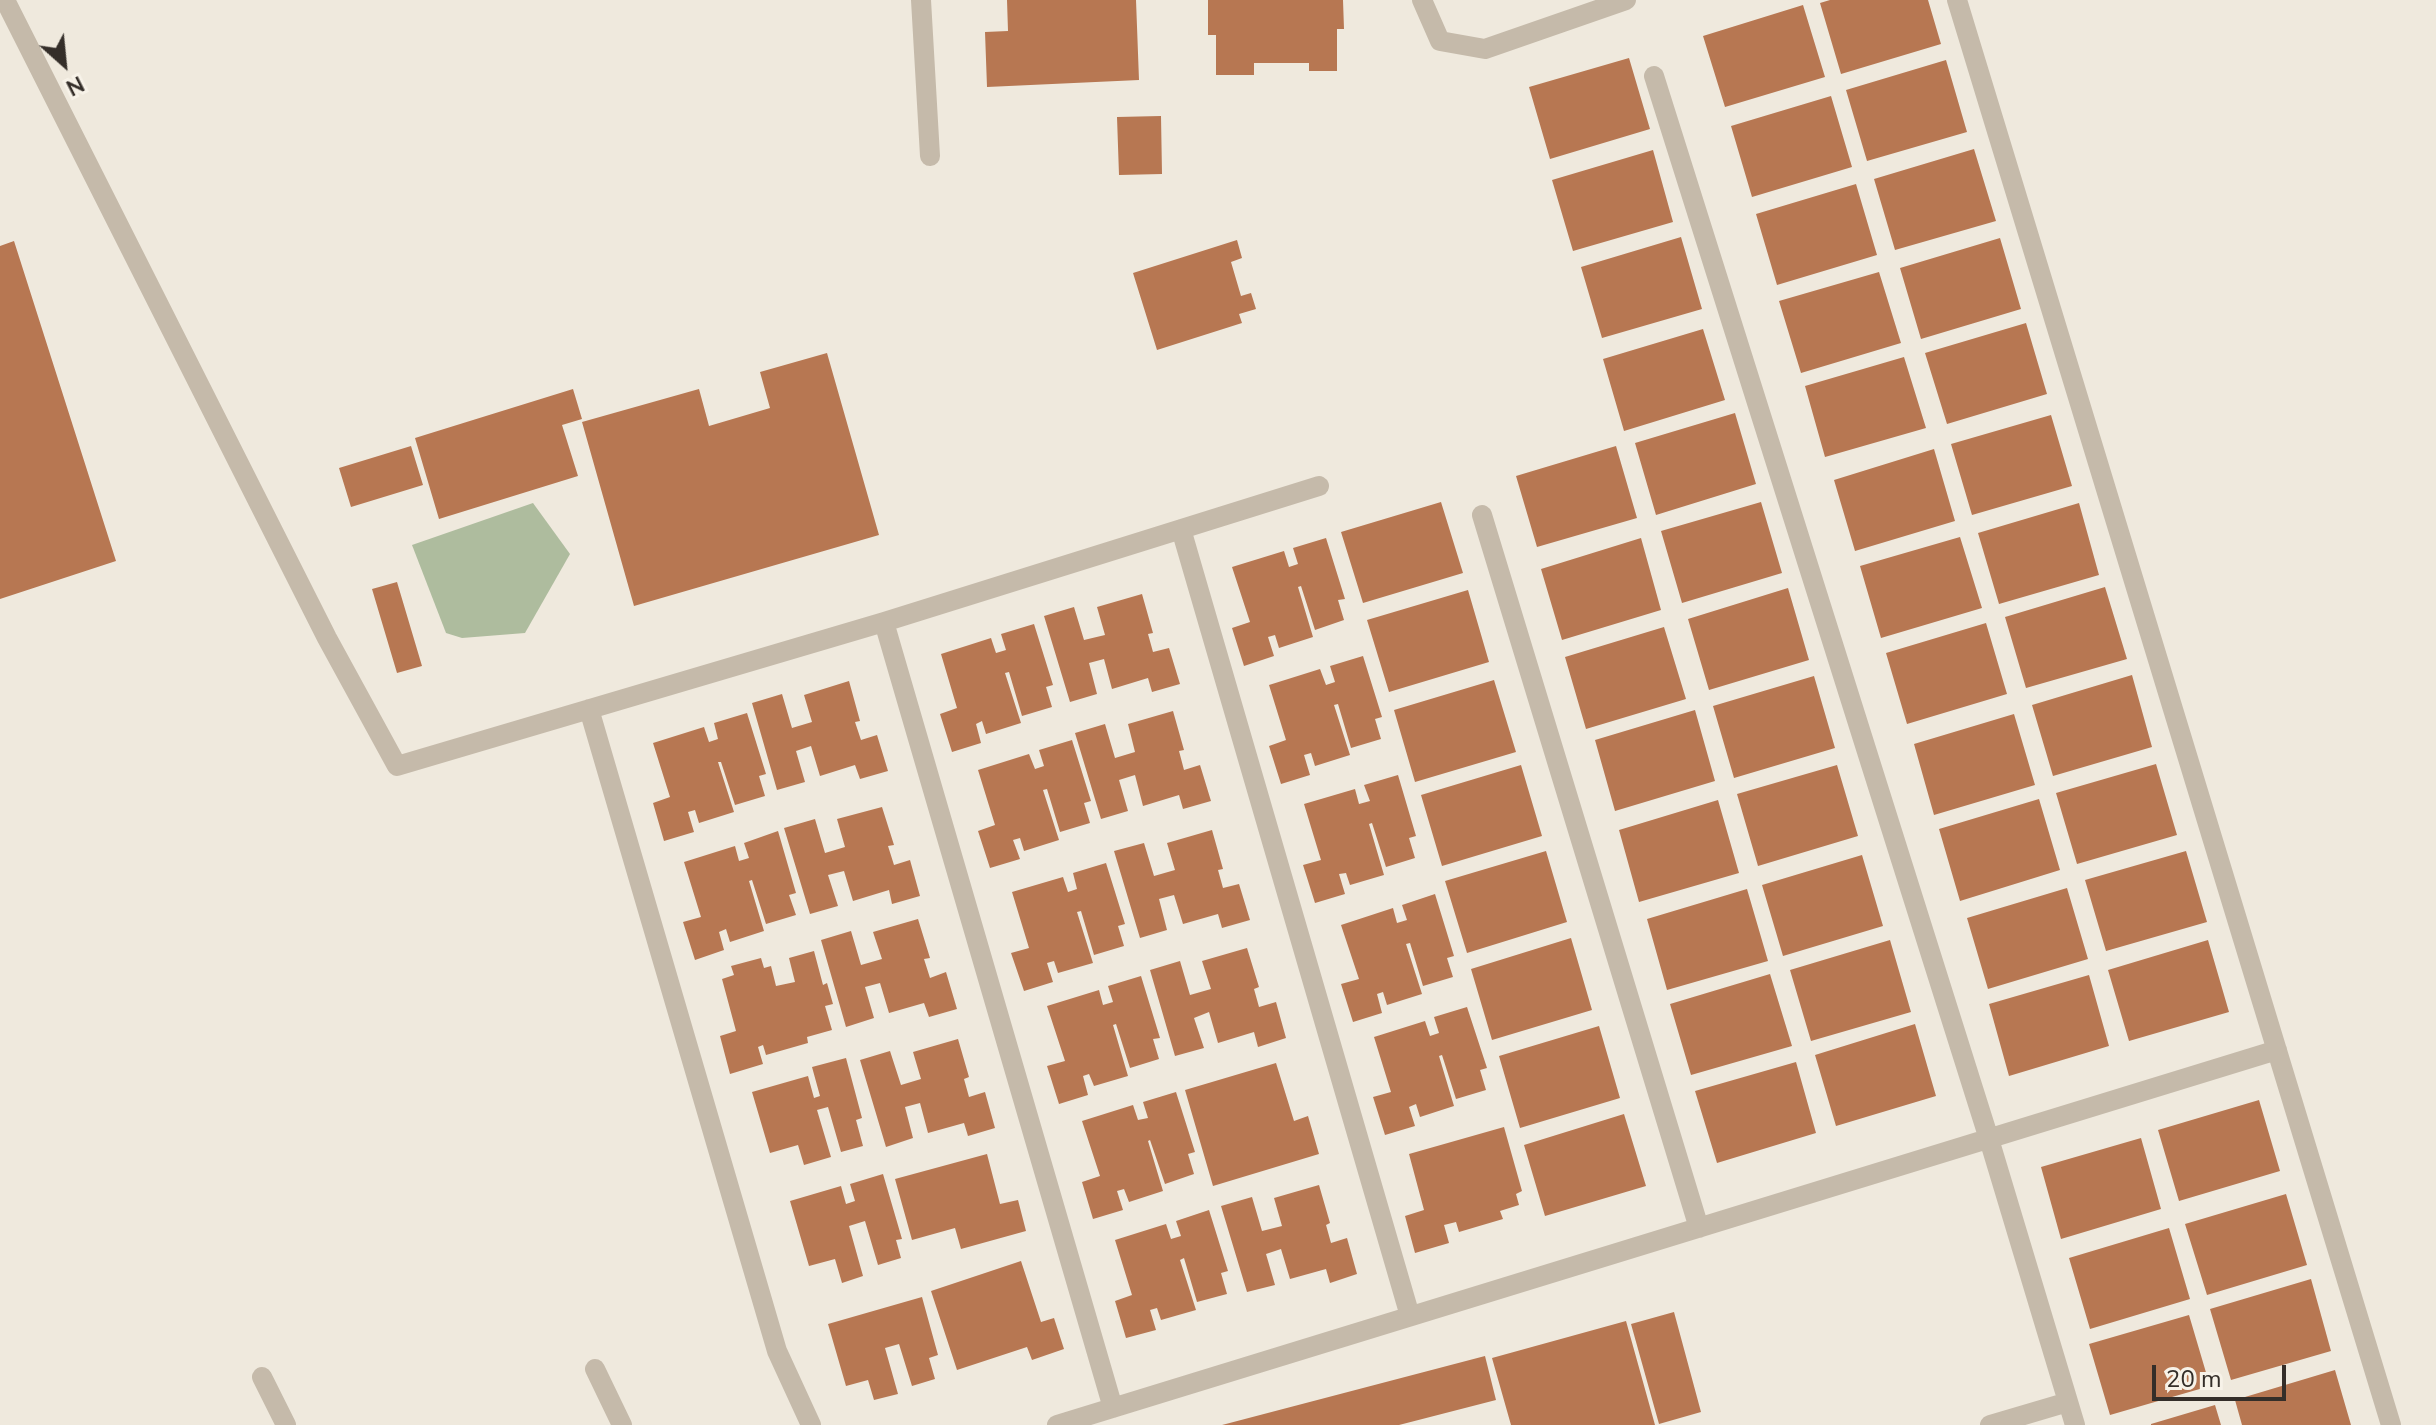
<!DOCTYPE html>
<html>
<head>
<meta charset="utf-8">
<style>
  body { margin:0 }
  #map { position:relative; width:2436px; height:1425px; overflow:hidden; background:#efe9dd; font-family:"Nunito Sans",sans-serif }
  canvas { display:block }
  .north { position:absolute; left:24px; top:24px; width:80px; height:80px; -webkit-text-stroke:6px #f7f2e8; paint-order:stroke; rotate:153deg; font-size:22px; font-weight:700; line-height:32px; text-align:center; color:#342e29 }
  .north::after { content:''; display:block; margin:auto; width:28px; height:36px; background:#342e29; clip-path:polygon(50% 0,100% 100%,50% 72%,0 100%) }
  .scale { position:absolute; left:2152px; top:1365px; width:134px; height:36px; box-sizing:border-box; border:4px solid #342e29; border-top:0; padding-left:10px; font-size:24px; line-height:28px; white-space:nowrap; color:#342e29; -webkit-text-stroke:6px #f7f2e8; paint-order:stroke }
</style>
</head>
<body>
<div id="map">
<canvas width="2436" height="1425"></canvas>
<div class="north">N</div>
<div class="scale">20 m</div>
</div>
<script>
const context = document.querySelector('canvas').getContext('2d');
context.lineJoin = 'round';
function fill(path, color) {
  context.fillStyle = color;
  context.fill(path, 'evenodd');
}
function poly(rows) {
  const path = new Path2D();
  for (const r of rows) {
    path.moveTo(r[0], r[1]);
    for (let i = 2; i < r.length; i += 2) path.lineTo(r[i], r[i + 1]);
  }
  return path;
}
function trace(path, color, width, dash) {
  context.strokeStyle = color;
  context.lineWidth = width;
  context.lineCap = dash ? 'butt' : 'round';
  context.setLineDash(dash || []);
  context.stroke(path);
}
const green = poly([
  [533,503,570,554,525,633,462,638,446,633,412,545]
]);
const building = poly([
  [1007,0,1136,0,1139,80,987,87,985,32,1008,31],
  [1208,0,1343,0,1344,29,1337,29,1337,71,1309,71,1309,63,1254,63,1254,75,1216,75,1216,35,1208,35],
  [1830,0,1928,0,1941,44,1841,74,1820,3],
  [1803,5,1825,77,1725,107,1703,36],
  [1629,58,1650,129,1550,159,1529,87],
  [1946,60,1967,132,1867,161,1846,90],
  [1831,96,1852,167,1752,197,1731,126],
  [1161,116,1162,174,1119,175,1117,117],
  [1974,149,1996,221,1895,250,1874,179],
  [1653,150,1673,222,1573,251,1552,180],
  [1856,184,1877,255,1777,285,1756,214],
  [1681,237,1702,309,1602,338,1581,267],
  [2000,238,2021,309,1921,339,1900,268],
  [1237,240,1242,258,1231,262,1241,296,1251,293,1256,309,1239,314,1242,323,1157,350,1133,273],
  [14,241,116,561,0,599,0,246],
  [1879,272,1901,343,1801,373,1779,301],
  [2026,323,2047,394,1947,424,1925,353],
  [1703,329,1725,400,1624,431,1603,359],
  [827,353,879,535,634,606,582,422,699,389,709,426,770,408,760,372],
  [1904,357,1926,428,1825,457,1805,386],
  [573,389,582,419,562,425,578,476,439,519,415,438],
  [1735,413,1756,484,1656,515,1635,443],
  [2051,415,2072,486,1972,515,1951,444],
  [411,446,423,485,351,507,339,468],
  [1616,446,1637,518,1537,547,1516,476],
  [1934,449,1955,521,1855,551,1834,480],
  [1441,502,1463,573,1363,603,1341,532],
  [1761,502,1782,573,1682,603,1661,531],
  [2079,503,2099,575,1999,604,1978,533],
  [1960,537,1982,608,1881,638,1860,566],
  [1326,538,1345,599,1338,600,1344,620,1315,630,1301,586,1298,587,1313,637,1279,648,1275,635,1268,637,1274,656,1244,666,1232,628,1250,622,1232,567,1284,551,1289,567,1298,564,1293,548],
  [1641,538,1661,610,1562,640,1541,569],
  [397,582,422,666,397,673,372,589],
  [2105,587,2127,659,2026,688,2005,617],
  [1788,588,1809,660,1709,690,1688,619],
  [1468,590,1489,662,1389,692,1367,620],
  [1142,594,1153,633,1148,634,1153,652,1169,648,1180,684,1152,692,1148,678,1112,689,1104,659,1089,663,1097,694,1070,702,1044,616,1074,607,1084,640,1105,635,1097,607],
  [1986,623,2007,694,1907,724,1886,653],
  [1034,624,1053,685,1046,687,1052,707,1022,716,1009,672,1005,673,1021,723,986,734,982,721,976,724,981,743,952,752,940,714,957,708,941,654,991,638,996,653,1006,650,1001,634],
  [1664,627,1686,699,1586,729,1565,657],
  [1363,656,1382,717,1375,719,1381,739,1351,748,1338,704,1334,705,1350,755,1315,766,1311,753,1304,755,1310,775,1281,784,1269,746,1286,740,1269,685,1320,669,1326,685,1335,682,1330,666],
  [2132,675,2152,747,2053,776,2032,705],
  [1814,676,1835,748,1734,778,1713,706],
  [1494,680,1516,752,1415,782,1394,710],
  [849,681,860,721,855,722,861,740,877,735,888,771,860,779,855,765,820,776,811,746,796,751,805,782,777,790,752,703,782,694,792,728,812,722,804,695],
  [1695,710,1715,781,1615,811,1595,740],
  [1173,711,1184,750,1179,751,1184,770,1200,765,1211,801,1183,809,1179,795,1143,806,1135,775,1119,780,1128,811,1101,819,1075,733,1105,724,1115,758,1135,752,1128,724],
  [747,713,766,774,759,776,765,796,735,805,721,762,718,762,734,812,699,823,695,810,688,812,694,832,664,841,653,803,670,797,653,743,704,727,709,742,718,739,714,723],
  [2014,714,2035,785,1934,815,1914,744],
  [1072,740,1091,801,1084,803,1090,823,1060,832,1047,789,1043,790,1059,840,1024,851,1020,838,1013,840,1020,859,990,868,978,831,995,825,978,770,1029,754,1035,769,1044,766,1039,750],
  [2156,764,2177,835,2077,864,2056,793],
  [1521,765,1542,836,1442,866,1421,795],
  [1837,765,1858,836,1758,866,1737,794],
  [1398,775,1416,836,1409,838,1415,858,1386,867,1372,823,1369,824,1384,875,1350,885,1346,873,1339,874,1345,894,1315,903,1303,865,1321,860,1304,804,1355,789,1359,804,1370,801,1364,785],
  [2039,799,2060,870,1960,901,1939,829],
  [1718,800,1739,873,1639,902,1619,830],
  [882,807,894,845,888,846,894,865,910,860,920,896,892,904,889,890,853,901,844,871,828,875,838,906,810,914,784,828,815,819,825,853,845,847,837,819],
  [1212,830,1223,869,1218,870,1223,888,1239,884,1250,920,1222,928,1218,914,1183,924,1174,895,1159,899,1167,930,1140,938,1114,851,1144,843,1154,876,1175,870,1167,843],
  [778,831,796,893,789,895,796,915,766,924,752,880,749,881,764,931,730,942,726,929,719,932,724,950,695,960,683,922,701,917,684,862,735,846,739,861,749,858,744,843],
  [1546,851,1567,922,1467,953,1445,881],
  [2186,851,2207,922,2106,951,2085,880],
  [1862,855,1883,926,1783,956,1762,885],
  [1106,863,1125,924,1118,926,1124,946,1094,955,1081,911,1077,912,1093,963,1058,973,1054,961,1047,963,1053,982,1024,991,1011,953,1029,948,1012,892,1063,877,1068,892,1077,889,1073,873],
  [2067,888,2088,959,1988,989,1967,918],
  [1747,889,1768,961,1667,990,1647,919],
  [1435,894,1454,956,1447,958,1453,977,1423,986,1410,943,1406,944,1422,994,1387,1005,1383,992,1377,994,1382,1013,1353,1022,1341,984,1359,979,1341,925,1393,908,1397,923,1407,920,1402,905],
  [918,919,930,958,924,959,930,978,946,972,957,1009,929,1017,924,1003,889,1013,880,983,865,987,874,1018,846,1027,821,940,851,931,861,965,882,959,873,932],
  [1571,938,1592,1010,1492,1040,1471,969],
  [1890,940,1911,1012,1811,1041,1790,970],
  [2208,940,2229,1012,2129,1041,2108,970],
  [1247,948,1259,987,1254,989,1259,1007,1276,1002,1286,1038,1258,1047,1254,1032,1218,1043,1209,1012,1194,1018,1204,1048,1175,1056,1150,970,1180,961,1190,995,1211,989,1202,961],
  [814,951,823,985,827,983,833,1004,825,1006,832,1030,807,1037,808,1043,766,1055,763,1045,758,1047,763,1064,730,1074,720,1036,736,1031,722,979,734,975,731,966,761,958,764,968,771,966,776,986,795,982,789,958],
  [1770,974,1792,1046,1691,1075,1670,1004],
  [2089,975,2109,1046,2009,1076,1989,1004],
  [1141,976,1160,1038,1153,1039,1159,1059,1130,1068,1116,1024,1113,1025,1128,1076,1094,1086,1089,1074,1083,1076,1088,1095,1059,1104,1047,1066,1065,1061,1047,1006,1099,990,1103,1005,1113,1002,1108,986],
  [1467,1007,1487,1068,1480,1070,1486,1090,1456,1099,1442,1055,1439,1056,1454,1106,1420,1117,1416,1104,1409,1107,1415,1126,1385,1135,1373,1097,1391,1092,1374,1037,1425,1021,1430,1036,1439,1033,1434,1017],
  [1915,1024,1936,1096,1836,1126,1815,1055],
  [1599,1026,1620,1098,1520,1128,1499,1056],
  [958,1039,969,1077,964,1079,969,1097,985,1092,995,1128,968,1136,964,1123,928,1133,920,1103,905,1107,913,1138,886,1147,860,1060,890,1051,901,1085,921,1079,913,1052],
  [846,1058,862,1118,856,1120,863,1146,841,1152,828,1107,817,1110,831,1157,804,1165,798,1145,770,1153,752,1092,808,1076,814,1098,820,1096,812,1067],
  [1796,1062,1816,1133,1717,1163,1695,1091],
  [1276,1063,1294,1121,1308,1116,1319,1154,1213,1186,1185,1090],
  [1176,1092,1195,1152,1188,1154,1194,1174,1165,1184,1150,1140,1148,1141,1163,1191,1129,1202,1124,1189,1117,1191,1123,1210,1093,1219,1082,1182,1100,1176,1082,1121,1133,1105,1138,1120,1148,1118,1143,1102],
  [2259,1100,2280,1171,2179,1201,2158,1130],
  [1624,1114,1646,1186,1545,1216,1524,1145],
  [1504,1127,1522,1191,1516,1194,1519,1205,1500,1211,1503,1219,1459,1232,1456,1222,1444,1225,1449,1243,1415,1253,1405,1216,1424,1210,1409,1154],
  [2141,1138,2161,1209,2061,1239,2041,1167],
  [987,1154,1000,1204,1018,1200,1026,1231,961,1249,955,1228,912,1240,895,1179],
  [883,1174,902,1239,896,1240,901,1258,878,1265,865,1221,849,1226,863,1276,842,1283,835,1259,809,1266,790,1201,841,1186,846,1204,855,1201,850,1184],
  [1319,1185,1330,1223,1326,1225,1331,1243,1347,1238,1357,1274,1330,1283,1326,1269,1290,1279,1281,1249,1266,1254,1275,1285,1247,1292,1221,1206,1252,1197,1262,1231,1282,1226,1274,1198],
  [2286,1194,2307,1265,2207,1295,2185,1224],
  [1209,1210,1228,1271,1221,1273,1227,1294,1197,1302,1184,1258,1180,1260,1196,1310,1161,1320,1157,1308,1150,1310,1156,1330,1126,1338,1115,1301,1132,1295,1115,1240,1166,1224,1171,1239,1181,1236,1176,1221],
  [2169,1228,2190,1299,2090,1329,2069,1258],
  [1021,1261,1041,1322,1054,1318,1064,1349,1032,1360,1027,1347,957,1370,931,1291],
  [2311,1279,2331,1351,2231,1380,2210,1309],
  [922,1297,938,1355,929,1358,935,1379,912,1386,899,1344,885,1348,898,1394,874,1400,868,1380,846,1386,828,1324],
  [1674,1312,1701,1412,1659,1424,1631,1324],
  [2189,1315,2210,1386,2110,1415,2089,1344],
  [1626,1321,1655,1425,1511,1425,1492,1358],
  [1485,1356,1496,1400,1399,1425,1222,1425],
  [2335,1370,2351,1425,2242,1425,2235,1400],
  [2215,1405,2221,1425,2151,1425,2151,1424]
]);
const minor = poly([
  [5,0,327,638,397,766,884,622,1319,486],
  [921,0,930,156],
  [1422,0,1440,41,1485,49,1626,0],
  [1957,0,2391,1425],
  [1654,76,1989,1139,2075,1425],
  [1482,515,1699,1228],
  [1181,529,1410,1316],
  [884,622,1113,1408],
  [589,709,777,1351,811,1425],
  [595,1369,622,1425],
  [262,1377,286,1425],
  [1057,1425,2277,1050],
  [1990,1425,2068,1402]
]);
fill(green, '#aebc9e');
fill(building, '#b77752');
trace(minor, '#c5baaa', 20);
</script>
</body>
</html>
